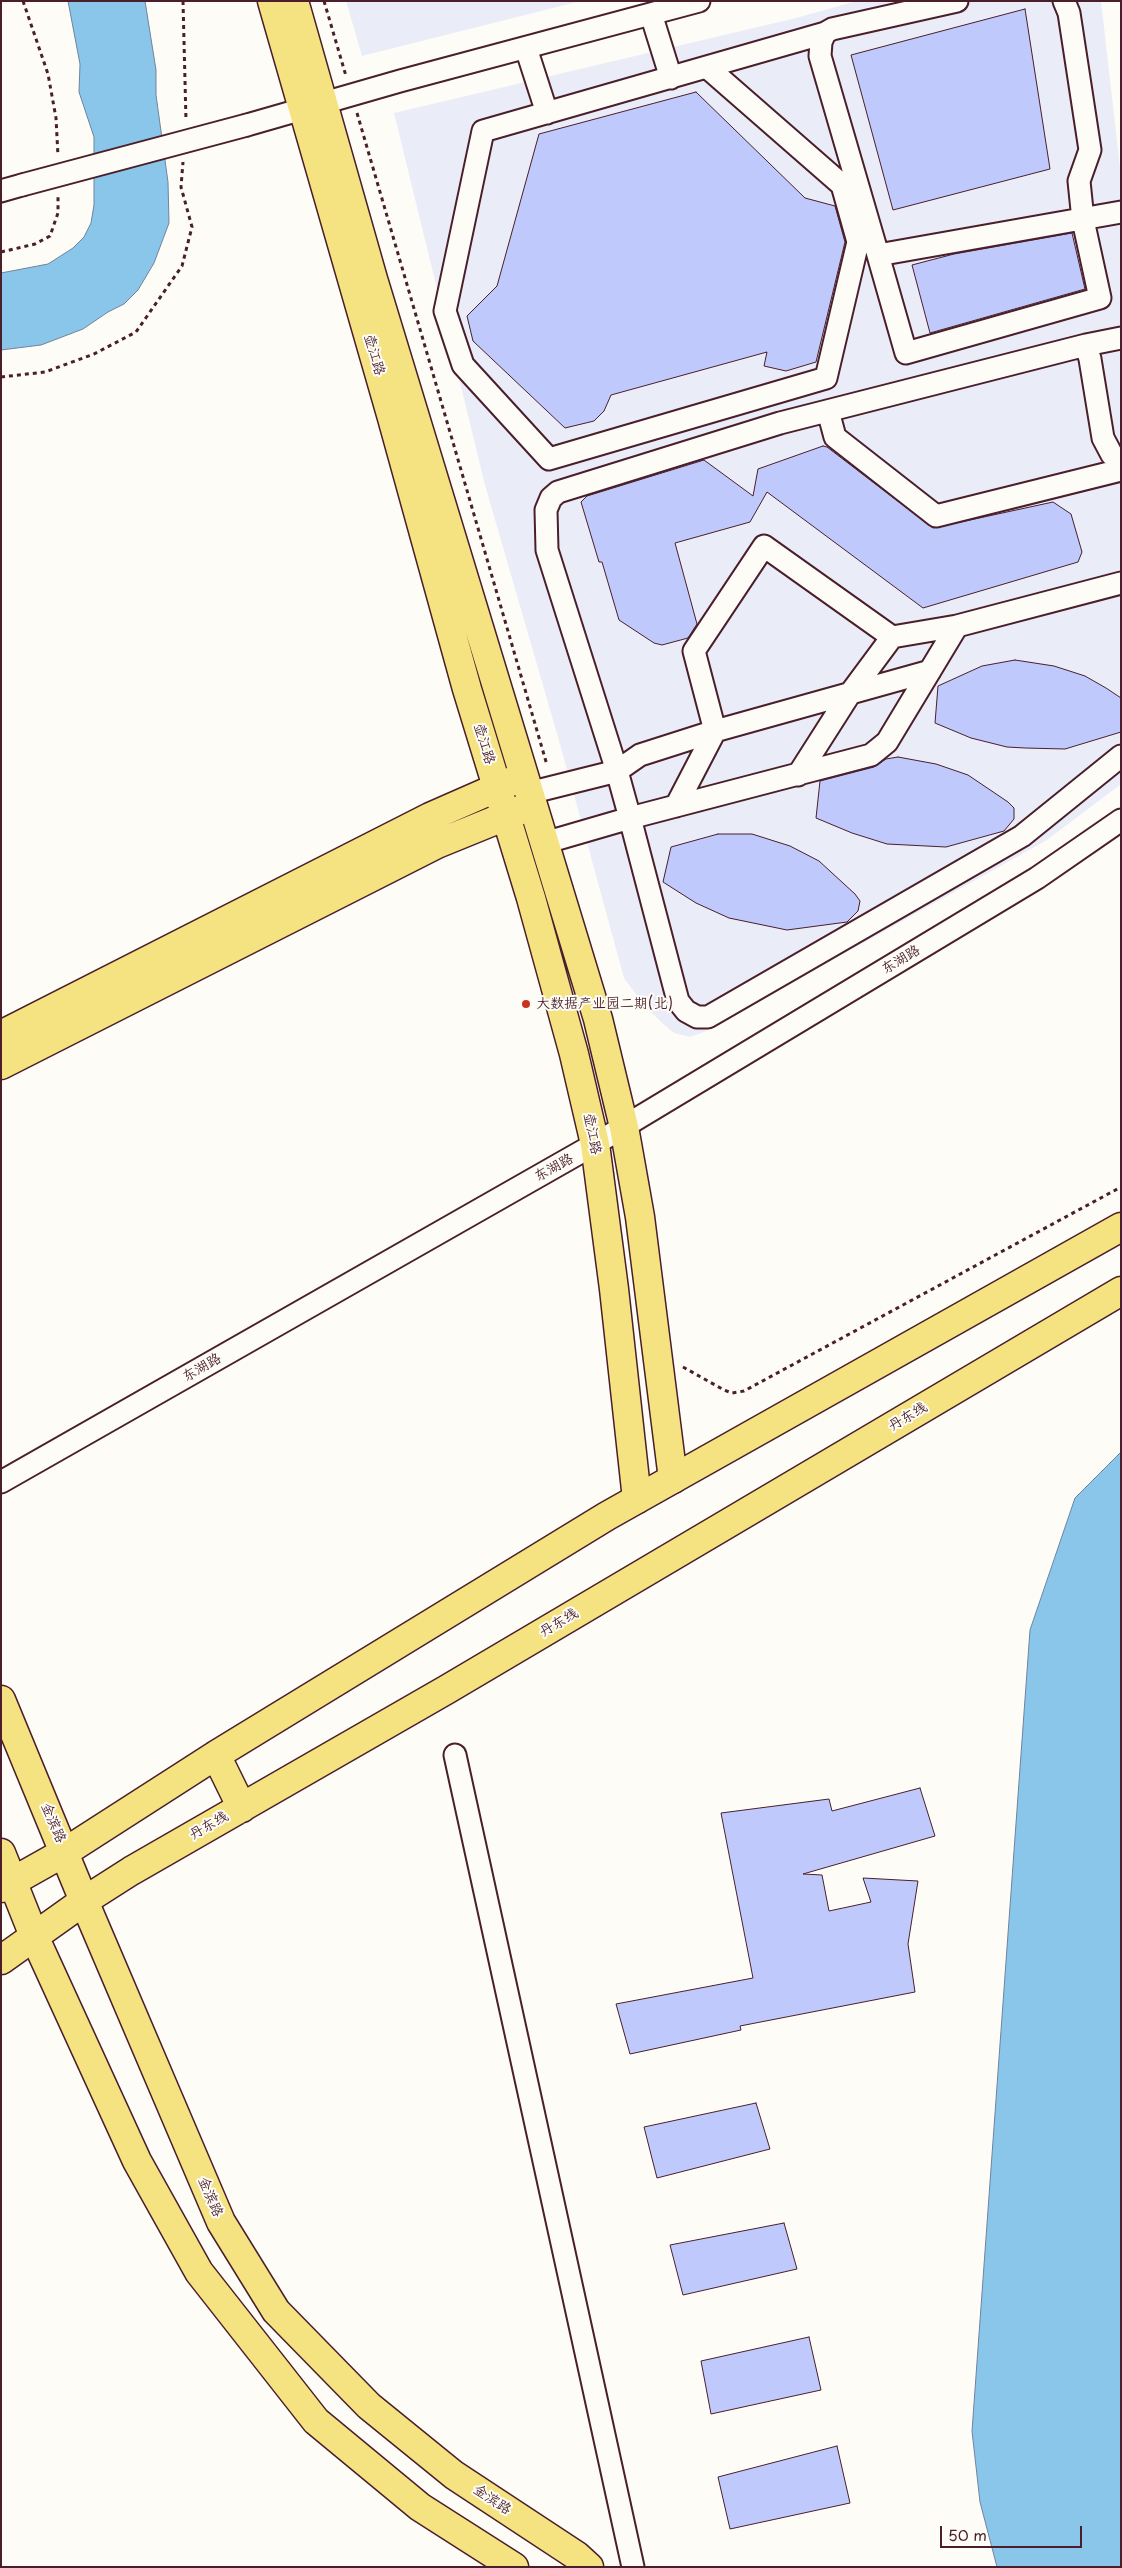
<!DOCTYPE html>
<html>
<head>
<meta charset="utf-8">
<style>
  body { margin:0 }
  #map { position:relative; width:1122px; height:2568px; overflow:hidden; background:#fdfcf7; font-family:"Playpen Sans",sans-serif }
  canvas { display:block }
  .frame { position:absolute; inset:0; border:2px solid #4a1f2b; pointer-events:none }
  .scale { position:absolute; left:940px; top:2526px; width:142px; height:22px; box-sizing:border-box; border:2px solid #4a1f2b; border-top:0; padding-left:6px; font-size:15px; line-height:18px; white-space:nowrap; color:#4a1f2b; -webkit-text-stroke:4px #fdfcf7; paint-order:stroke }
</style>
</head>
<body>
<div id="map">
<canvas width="1122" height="2568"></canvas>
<div class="frame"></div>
<div class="scale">50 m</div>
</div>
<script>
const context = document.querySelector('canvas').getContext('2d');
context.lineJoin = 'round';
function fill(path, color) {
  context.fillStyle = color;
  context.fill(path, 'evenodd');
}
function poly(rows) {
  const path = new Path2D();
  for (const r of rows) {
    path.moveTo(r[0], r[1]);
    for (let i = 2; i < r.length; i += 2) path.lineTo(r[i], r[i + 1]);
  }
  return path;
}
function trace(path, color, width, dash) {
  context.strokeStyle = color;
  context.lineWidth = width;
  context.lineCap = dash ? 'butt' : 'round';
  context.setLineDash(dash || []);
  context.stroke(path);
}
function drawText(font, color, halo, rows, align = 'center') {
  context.font = font + ' "Playpen Sans","LXGW WenKai TC",sans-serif';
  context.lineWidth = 4;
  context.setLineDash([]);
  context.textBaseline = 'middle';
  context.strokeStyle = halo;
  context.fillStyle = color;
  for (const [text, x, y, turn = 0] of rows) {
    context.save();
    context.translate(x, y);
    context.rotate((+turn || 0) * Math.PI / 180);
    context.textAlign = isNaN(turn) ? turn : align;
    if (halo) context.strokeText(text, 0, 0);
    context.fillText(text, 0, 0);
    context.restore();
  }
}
const built = poly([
  [346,1,581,1,362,56],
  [857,1,1101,1,1121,176,1121,784,1047,840,704,1032,690,1037,674,1033,662,1023,644,1005,624,978,562,751,485,485,394,113,796,18]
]);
const water = poly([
  [68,1,145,1,156,70,156,95,168,182,169,223,154,263,138,290,124,304,108,312,83,329,41,345,1,350,1,273,48,264,73,248,84,237,91,223,94,205,94,137,79,92,80,64,68,1],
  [1121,1452,1121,2567,997,2567,980,2502,972,2431,1030,1630,1075,1498,1121,1452]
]);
const building = poly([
  [1025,9,1050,169,893,210,851,55,1025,9],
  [696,92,805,198,835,206,845,242,816,362,786,371,764,366,767,352,611,395,604,411,594,421,565,428,473,341,467,316,497,286,539,134,696,92],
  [1072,233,1085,289,930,333,912,265,954,254,1072,233],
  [823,446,827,447,933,528,1053,502,1071,514,1082,552,1078,562,923,608,767,492,750,522,675,543,697,624,688,638,662,645,654,643,619,620,602,562,599,562,581,502,587,496,704,460,753,496,758,469,823,446],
  [1015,660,1054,666,1085,676,1106,688,1121,698,1121,732,1065,749,1025,748,1007,747,971,738,935,723,938,686,982,666,1015,660],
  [898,757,936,764,968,775,1008,802,1014,808,1014,819,1004,831,946,847,887,844,852,833,816,818,820,781,874,767,886,759,898,757],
  [718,834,752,834,790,846,819,861,855,894,860,901,858,911,847,922,787,930,729,918,696,903,663,882,671,847,718,834],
  [920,1788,935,1836,803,1874,822,1875,829,1911,871,1902,863,1878,918,1881,908,1944,915,1992,740,2026,741,2030,630,2054,616,2004,753,1978,721,1813,829,1799,832,1811,920,1788],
  [756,2103,770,2149,657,2178,644,2127,756,2103],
  [784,2223,797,2269,683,2295,670,2245,784,2223],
  [809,2337,821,2390,711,2414,701,2361,809,2337],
  [837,2446,850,2503,730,2529,718,2477,837,2446]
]);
const path = poly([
  [23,1,48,74,56,118,58,156],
  [183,1,186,121],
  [324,1,346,76],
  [357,113,547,765],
  [1,252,35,244,50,236,58,213,58,195],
  [1,377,45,372,94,354,136,332,182,266,192,227,181,187,183,162],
  [683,1367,724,1390,732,1393,744,1391,1121,1187]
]);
const minor = poly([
  [957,1,832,29,825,33,821,42,820,56,878,255,1121,212],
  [651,14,671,78],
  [526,48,547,113],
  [708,68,842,185,858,242,826,378,549,459,463,365,445,311,483,131,825,33],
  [247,125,400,81,699,1],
  [1,191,22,185],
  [878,255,906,353,1100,298,1083,220,1079,181,1090,150,1069,13,1064,1],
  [1086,345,1121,338],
  [828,411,835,437,936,516,1121,470],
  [1121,583,957,626,887,742,871,755,630,818,678,1001,686,1011,697,1017,708,1017,1022,836,1121,756],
  [930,671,715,731,640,755,617,771,547,550,546,510,551,498,558,492,780,423,1086,345,1090,359,1103,438,1112,455,1121,460],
  [798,775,849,695,892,637],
  [529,793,617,771,630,818,544,843],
  [676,806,715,731,694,651,764,546,892,637,957,626],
  [1,1482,595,1144,1037,878,1121,820],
  [455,1755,633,2567]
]);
const major = poly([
  [272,1,392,418,467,689,531,898,574,1054,595,1144,614,1289,637,1499],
  [294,1,373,279,598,1019,624,1127,640,1217,673,1479],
  [1,1035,430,817,512,781],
  [1,1065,437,844,523,809],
  [1,1700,84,1901,221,2222,276,2311,369,2406,454,2475,577,2556,589,2567],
  [1,1853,34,1936,137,2161,199,2272,316,2421,420,2507,514,2567]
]);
const highway = poly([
  [216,1755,242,1808],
  [1,1888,65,1852,216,1755,607,1516,1121,1227],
  [1,1960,84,1901,131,1871,446,1690,1121,1291]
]);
const minorBridge = poly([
  [22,185,247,125]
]);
const markers = [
  [526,1004,5,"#c8321e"]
];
const streetNames = [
  ["壶江路",374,355,74],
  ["壶江路",484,744,73],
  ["东湖路",901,960,-31],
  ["壶江路",592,1134,79],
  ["东湖路",554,1168,-29],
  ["东湖路",202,1368,-30],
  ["丹东线",908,1417,-31],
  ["丹东线",559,1623,-31],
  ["金滨路",53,1823,67],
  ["丹东线",209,1826,-30],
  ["金滨路",210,2197,67],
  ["金滨路",492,2500,34]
];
const poiNames = [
  ["大数据产业园二期(北)",536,1004]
];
fill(built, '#eaedf8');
fill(water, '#8ac6ea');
trace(water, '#70839e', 1);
fill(building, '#bfc9fb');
trace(building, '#4a1f2b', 1);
trace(minor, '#4a1f2b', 25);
trace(major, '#4a1f2b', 31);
trace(highway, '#4a1f2b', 31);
trace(path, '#4a1f2b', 3, [4, 4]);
trace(minor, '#fdfcf7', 21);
trace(major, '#f5e382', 28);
trace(highway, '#f5e382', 28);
trace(minorBridge, '#4a1f2b', 25, []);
trace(minorBridge, '#fdfcf7', 21);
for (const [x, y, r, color] of markers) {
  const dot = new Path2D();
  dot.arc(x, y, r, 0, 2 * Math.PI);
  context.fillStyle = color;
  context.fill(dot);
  trace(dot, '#fdfcf7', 2);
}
drawText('14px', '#4a1f2b', '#fdfcf7', streetNames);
drawText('14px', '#4a1f2b', '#fdfcf7', poiNames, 'left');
</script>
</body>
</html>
